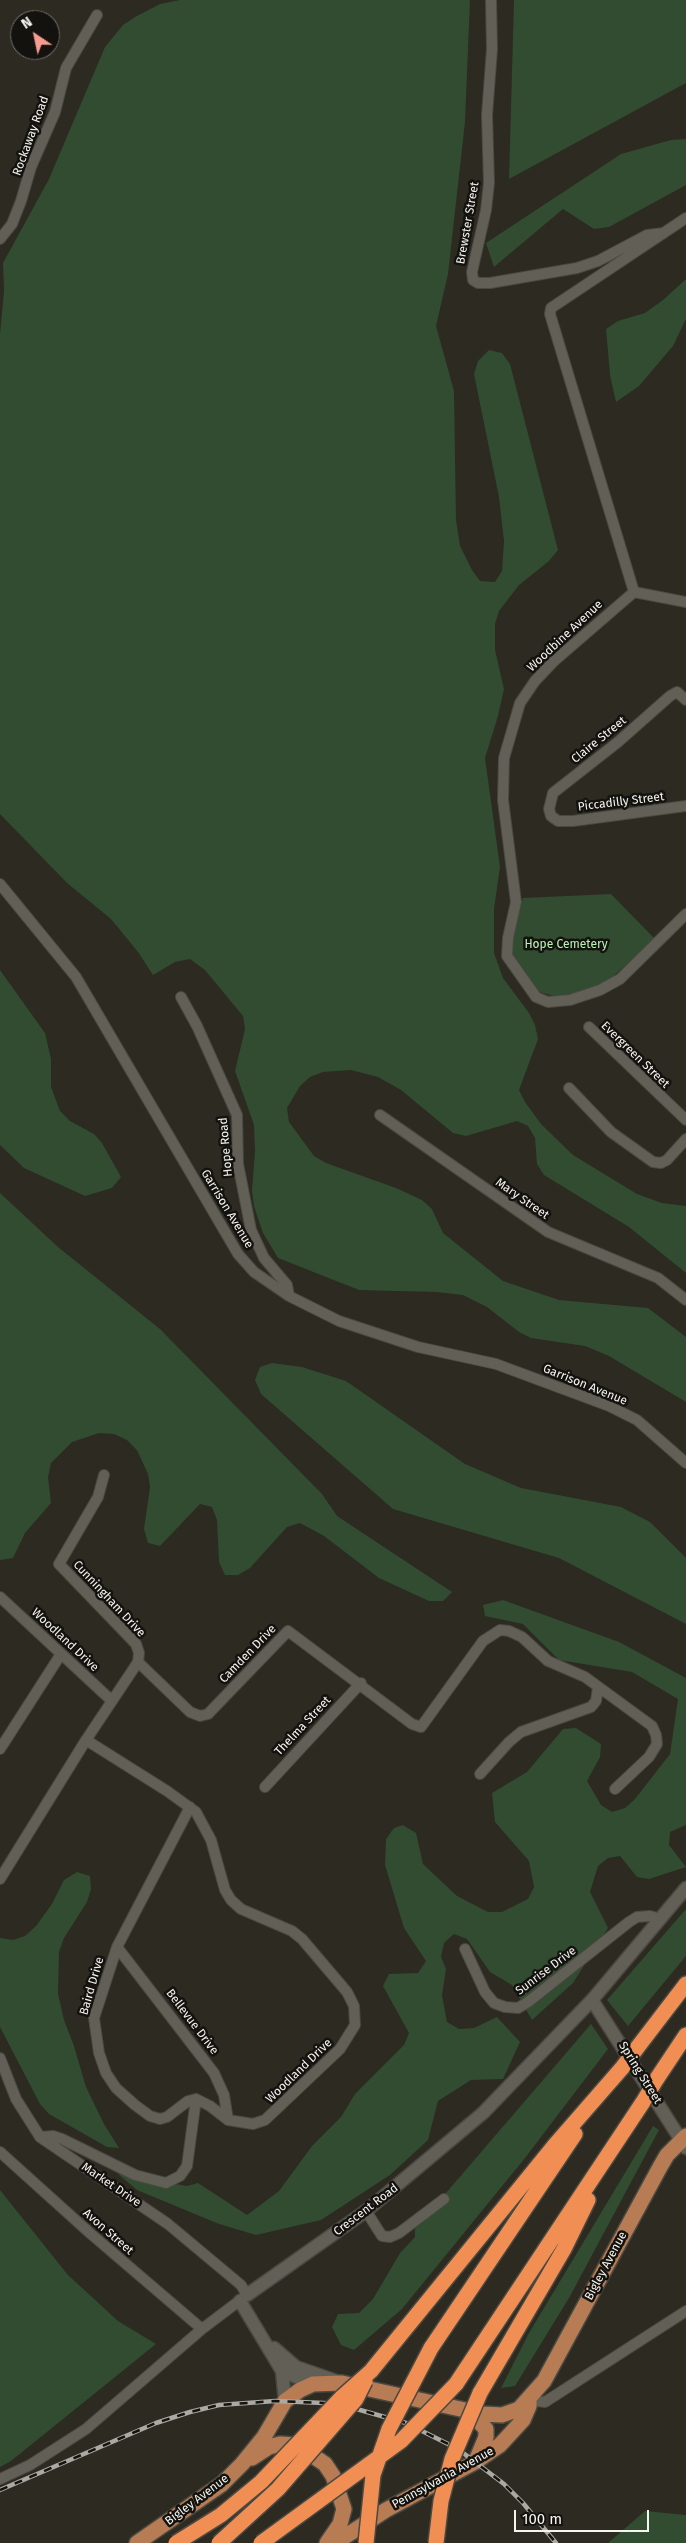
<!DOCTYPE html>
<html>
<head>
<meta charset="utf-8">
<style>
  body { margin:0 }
  #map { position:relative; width:686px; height:2543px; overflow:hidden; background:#2c2a21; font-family:"Fira Sans",sans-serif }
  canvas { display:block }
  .north { position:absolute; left:10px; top:10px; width:50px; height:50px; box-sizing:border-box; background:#13120f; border:1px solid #6d6c68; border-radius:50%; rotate:326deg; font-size:14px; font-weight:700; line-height:20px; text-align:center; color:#f5f4ee }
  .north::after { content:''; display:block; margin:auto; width:18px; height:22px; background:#f59c90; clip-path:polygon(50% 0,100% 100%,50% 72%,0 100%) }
  .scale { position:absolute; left:514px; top:2510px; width:135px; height:22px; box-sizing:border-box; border:2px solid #f5f4ee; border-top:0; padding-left:6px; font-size:15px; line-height:18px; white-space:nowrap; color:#f5f4ee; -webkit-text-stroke:4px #13120f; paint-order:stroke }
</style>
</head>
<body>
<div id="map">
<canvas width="686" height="2543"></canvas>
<div class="north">N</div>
<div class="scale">100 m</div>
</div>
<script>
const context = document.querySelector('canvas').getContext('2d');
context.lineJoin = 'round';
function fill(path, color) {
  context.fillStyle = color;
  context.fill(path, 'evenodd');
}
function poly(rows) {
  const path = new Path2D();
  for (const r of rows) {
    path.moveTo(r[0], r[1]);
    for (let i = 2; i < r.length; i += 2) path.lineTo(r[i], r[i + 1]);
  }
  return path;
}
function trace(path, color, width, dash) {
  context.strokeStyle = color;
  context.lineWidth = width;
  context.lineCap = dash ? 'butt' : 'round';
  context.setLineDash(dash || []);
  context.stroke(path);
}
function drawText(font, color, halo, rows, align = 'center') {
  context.font = font + ' "Fira Sans",sans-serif';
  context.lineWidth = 5;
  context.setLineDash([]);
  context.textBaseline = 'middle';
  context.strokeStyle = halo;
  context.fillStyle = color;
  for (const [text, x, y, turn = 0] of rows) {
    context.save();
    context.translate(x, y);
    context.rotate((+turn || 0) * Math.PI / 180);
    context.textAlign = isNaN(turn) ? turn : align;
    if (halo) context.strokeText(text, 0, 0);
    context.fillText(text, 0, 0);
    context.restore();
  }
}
const green = poly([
  [180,0,470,0,465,122,448,274,436,326,454,391,456,520,460,546,472,570,480,581,495,582,502,571,504,541,499,497,474,374,478,361,489,350,502,353,510,364,558,550,549,561,519,585,499,611,495,624,495,650,504,689,498,716,485,758,500,867,494,909,494,953,503,978,529,1013,535,1025,538,1039,519,1090,525,1102,541,1124,573,1155,637,1194,662,1203,686,1206,686,1273,629,1227,544,1175,537,1164,535,1138,528,1126,517,1121,466,1136,453,1133,401,1090,378,1077,351,1070,323,1072,310,1077,300,1086,287,1108,289,1122,314,1156,326,1163,396,1188,422,1200,432,1209,443,1233,503,1281,559,1300,648,1308,686,1337,686,1402,609,1356,585,1346,531,1338,519,1332,487,1307,463,1295,437,1292,359,1290,278,1258,263,1233,254,1206,252,1190,255,1151,254,1125,235,1071,245,1029,243,1016,205,970,190,959,175,962,153,975,138,952,111,919,67,883,0,814,0,334,4,291,3,263,49,179,105,47,123,25,135,17,160,4],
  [514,0,686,0,686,83,509,179],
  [686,139,686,185,609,227,594,229,563,209,494,267,486,243,621,154,671,140],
  [686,279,686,319,673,346,639,386,616,402,610,375,606,329,618,321,645,313,663,300],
  [611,894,655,939,600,988,561,998,536,991,511,955,513,932,523,898],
  [0,970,45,1033,51,1059,51,1087,60,1111,70,1121,94,1134,102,1143,121,1177,112,1188,85,1196,24,1168,0,1145],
  [0,1193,58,1247,160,1329,322,1494,337,1516,452,1592,443,1601,429,1601,379,1578,324,1536,300,1523,287,1527,250,1568,238,1575,225,1575,219,1562,217,1520,212,1507,200,1504,160,1546,148,1543,144,1529,150,1487,148,1474,137,1450,127,1440,114,1434,99,1433,72,1442,51,1463,48,1477,51,1503,25,1533,13,1558,0,1560],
  [272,1363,302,1367,346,1381,465,1464,521,1488,621,1507,650,1522,686,1558,686,1624,559,1558,393,1509,261,1394,255,1380,260,1367],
  [503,1600,619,1642,686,1678,686,1825,670,1832,669,1845,686,1867,649,1879,637,1877,620,1856,608,1858,598,1866,590,1892,608,1928,573,1983,532,2020,512,1985,490,1972,467,1939,454,1934,444,1943,441,1957,446,1969,442,1995,447,2022,459,2029,474,2028,497,2017,520,2042,503,2079,471,2080,438,2101,428,2140,390,2175,321,2220,256,2235,219,2224,137,2190,118,2174,187,2186,198,2183,247,2215,279,2191,312,2146,341,2117,355,2094,404,2045,409,2033,383,1986,389,1974,418,1973,426,1961,404,1928,385,1865,386,1839,394,1828,403,1825,416,1833,423,1864,457,1896,488,1912,502,1912,528,1899,534,1887,529,1861,495,1822,492,1793,527,1772,563,1729,576,1728,601,1744,600,1757,587,1781,601,1805,612,1812,625,1808,635,1799,670,1754,678,1699,632,1672,559,1660,523,1624,485,1616,483,1605],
  [77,1872,90,1876,91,1889,87,1902,64,1938,59,1952,58,1994,64,2020,74,2046,86,2087,104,2124,119,2148,107,2147,49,2114,40,2104,0,2027,0,1938,13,1940,25,1936,36,1926,52,1904,64,1880],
  [686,1909,686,1956,628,2026,607,2000],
  [591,2024,608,2049,525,2158,402,2309,354,2350,341,2345,332,2327,338,2314,359,2313,373,2299,400,2253,415,2237,415,2229],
  [653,2126,659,2130,569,2298,515,2386,501,2388,529,2333],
  [0,2190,68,2275,118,2321,156,2344,11,2461,0,2467],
  [645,2511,686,2515,686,2543,608,2543]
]);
const minor = poly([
  [491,0,492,49,487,115,489,183,486,210,472,272,473,280,478,283,490,283,577,268,598,261,647,235,664,233],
  [0,239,12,224,21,201,31,167,55,112,66,68,97,15],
  [634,592,553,662,535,681,520,703,504,758,503,800,516,902,508,938,507,956,536,997,548,1002,570,1000,600,990,620,979,686,914],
  [634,592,550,314,551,308,686,218],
  [634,592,686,602],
  [686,700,677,692,670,696,618,742,553,793,549,809,551,816,558,821,573,821,686,806],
  [0,884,76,977,238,1254,254,1272,289,1296,339,1321,418,1347,496,1364,609,1406,637,1420,686,1463],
  [181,997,197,1026,237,1115,238,1164,251,1230,264,1258,287,1285,289,1296],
  [589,1027,686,1120],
  [569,1088,611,1132,653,1162,661,1163,667,1160,686,1139],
  [380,1115,548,1232,658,1278,686,1300],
  [0,1597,112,1701],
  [138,1662,190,1712,200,1716,208,1714,288,1631,412,1724,421,1727,483,1641,500,1630,509,1631,522,1637,548,1661,585,1677,652,1726,656,1735,657,1744,649,1757,615,1789],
  [0,1749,61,1654],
  [480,1774,509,1742,521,1732,591,1707,596,1701,598,1687],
  [265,1787,361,1683],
  [190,1807,117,1947,94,2018,99,2053,106,2073,116,2088,135,2105,150,2116,160,2119,167,2117,188,2101,196,2099],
  [0,1879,86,1740,138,1662,139,1653,136,1644,59,1564,98,1497,104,1475],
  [117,1947,214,2073,224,2095,228,2120],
  [465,1949,485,1992,494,2003,505,2007,518,2008,528,2002,629,1922,637,1917,650,1916,661,1919],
  [0,2058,16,2099,40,2137,168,2224,241,2285,247,2295,202,2329,86,2429,30,2465,0,2479],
  [40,2137,53,2136,62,2139,135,2175,166,2183,180,2176,187,2166,196,2099,210,2106,228,2120,253,2124,265,2120,340,2049,355,2025,354,2006,347,1992,302,1939,292,1931,241,1909,231,1900,225,1890,211,1840,196,1812,167,1791,86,1740],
  [0,2152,91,2234,202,2329],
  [366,2211,382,2236,390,2237,399,2233,444,2199],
  [529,2400,545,2402,686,2311]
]);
const tertiary = poly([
  [592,2000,686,2148],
  [247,2295,366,2211,483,2113,592,2000,686,1888],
  [240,2301,282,2371,285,2401],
  [274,2348,296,2367,339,2382],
  [282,2371,313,2384]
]);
const primary = poly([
  [468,2411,486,2429,486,2437,476,2461],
  [252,2458,269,2447,280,2444,297,2445,325,2464,333,2476,344,2509,340,2524,327,2543],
  [137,2543,222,2484,242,2464,264,2437,285,2401,300,2390,313,2384,342,2383,483,2414,502,2415,519,2409,544,2381,660,2167,667,2155,686,2136],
  [335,2543,386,2510,475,2462,500,2445,523,2420,529,2406,529,2400]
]);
const motorway = poly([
  [637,2048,686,1984],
  [656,2080,686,2035],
  [431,2348,575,2134],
  [371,2371,554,2146,622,2068],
  [456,2384,643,2102],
  [480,2393,564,2249,588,2200]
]);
const rail = poly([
  [0,2490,156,2423,190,2412,219,2405,275,2401,324,2403,346,2406,406,2423,458,2449,504,2484,523,2503,556,2543]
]);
const motorwayBridge = poly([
  [622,2068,637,2048],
  [643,2102,656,2080],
  [176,2543,221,2515,261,2482,343,2396,371,2371],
  [219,2543,278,2489,356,2399,365,2381],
  [261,2543,401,2441,456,2384],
  [366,2543,373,2475,389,2429,431,2348],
  [436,2543,441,2501,452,2459,480,2393]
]);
const streetNames = [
  ["Rockaway Road",31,136,-70],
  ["Brewster Street",468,223,-80],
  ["Woodbine Avenue",565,636,-43],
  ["Claire Street",599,740,-39],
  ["Piccadilly Street",621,802,-7],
  ["Evergreen Street",635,1055,44],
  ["Hope Road",226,1147,-95],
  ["Mary Street",522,1199,35],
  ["Garrison Avenue",227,1209,59],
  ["Garrison Avenue",585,1385,22],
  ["Cunningham Drive",109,1599,47],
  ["Woodland Drive",65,1640,43],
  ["Camden Drive",248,1654,-46],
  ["Thelma Street",303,1726,-47],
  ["Sunrise Drive",546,1971,-37],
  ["Baird Drive",92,1986,-74],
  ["Bellevue Drive",192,2022,53],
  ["Woodland Drive",299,2071,-44],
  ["Spring Street",640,2073,58],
  ["Market Drive",111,2185,34],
  ["Crescent Road",366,2210,-37],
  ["Avon Street",108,2232,41],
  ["Bigley Avenue",606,2266,-62],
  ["Pennsylvania Avenue",443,2478,-29],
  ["Bigley Avenue",197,2500,-37]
];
const parkNames = [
  ["Hope Cemetery",566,945]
];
fill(green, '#314c30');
trace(minor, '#4a4941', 12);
trace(tertiary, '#4a4941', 15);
trace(primary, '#4a4941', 18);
trace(motorway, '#4a4941', 18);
trace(minor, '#626056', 10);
trace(tertiary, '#626056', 12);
trace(primary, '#b87c54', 15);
trace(motorway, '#f18e53', 15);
trace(rail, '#aaa9a2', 4.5);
trace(rail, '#13120f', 2.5, [8]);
trace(motorwayBridge, '#4a4941', 18, []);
trace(motorwayBridge, '#f18e53', 15);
drawText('12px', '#f5f4ee', '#13120f', streetNames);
drawText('12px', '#b6f5b3', '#13120f', parkNames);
</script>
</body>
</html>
